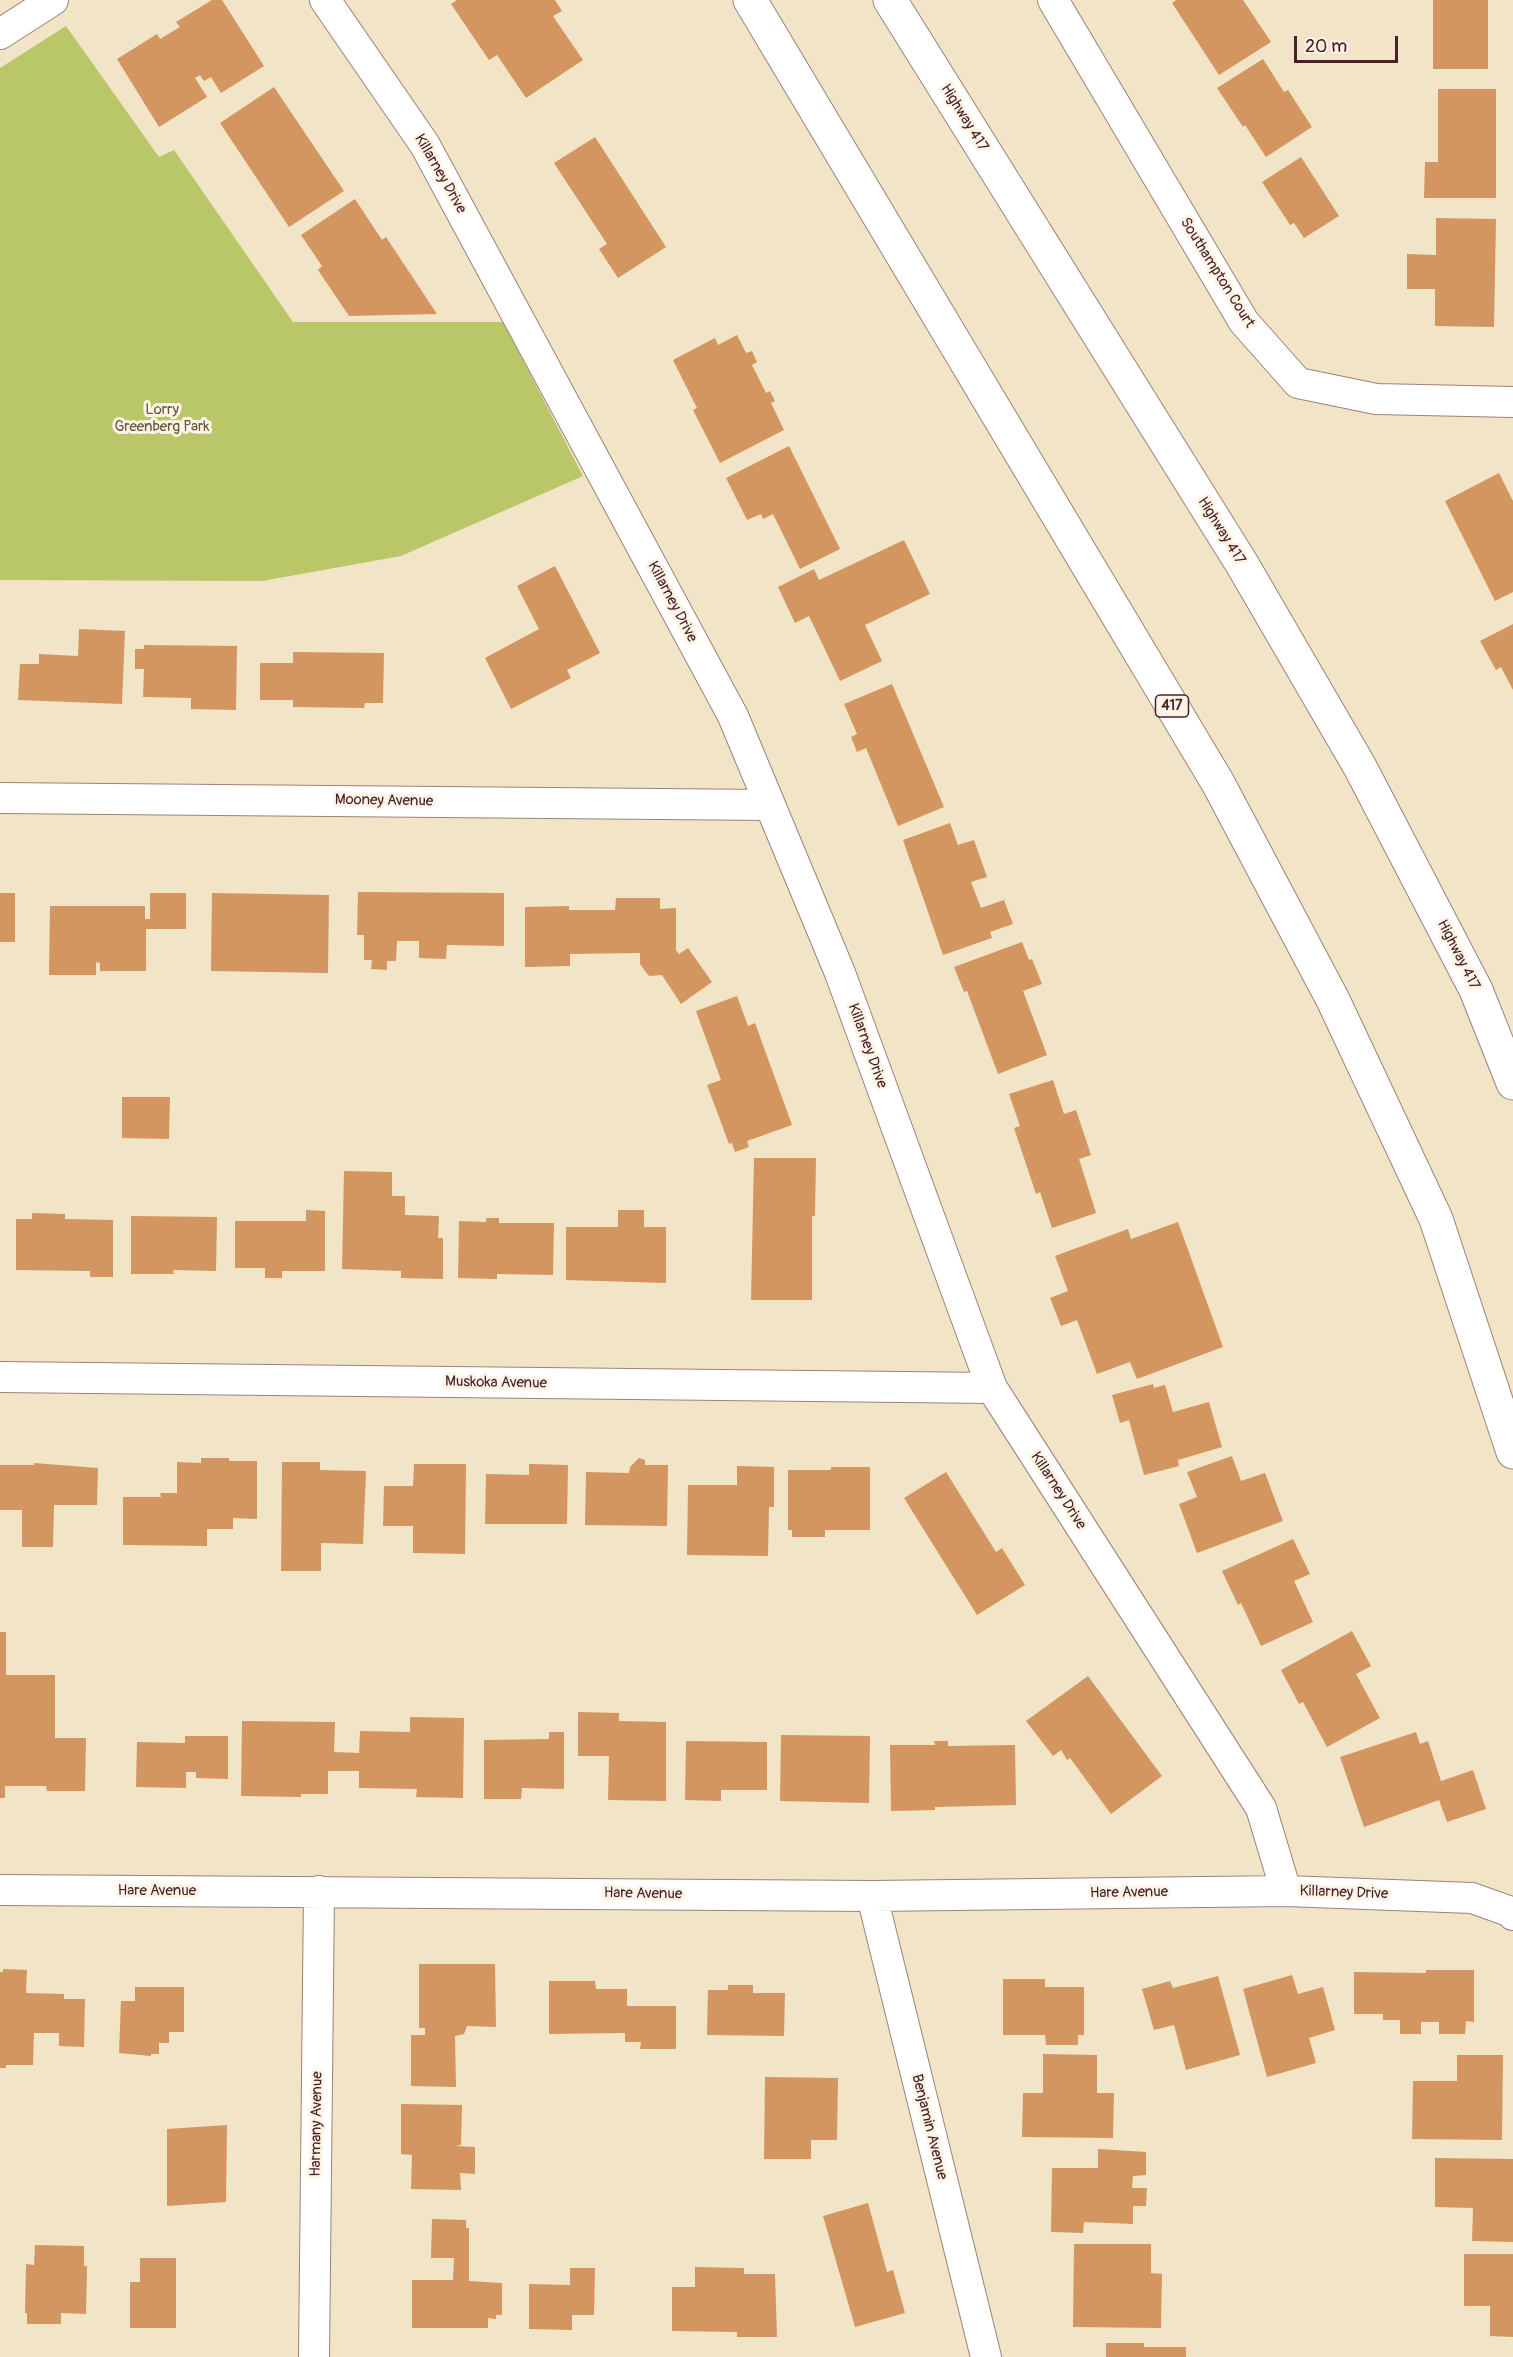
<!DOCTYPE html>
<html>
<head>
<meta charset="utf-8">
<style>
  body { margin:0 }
  #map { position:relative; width:1513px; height:2357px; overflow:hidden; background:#f2e4c6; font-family:Pangolin,sans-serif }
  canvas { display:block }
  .scale { position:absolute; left:1294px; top:36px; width:104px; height:27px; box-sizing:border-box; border:3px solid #4a1f2b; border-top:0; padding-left:8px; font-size:18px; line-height:21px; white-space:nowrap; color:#4a1f2b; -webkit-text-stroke:4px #fcf5e5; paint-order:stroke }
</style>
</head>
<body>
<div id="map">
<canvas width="1513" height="2357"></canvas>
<div class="scale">20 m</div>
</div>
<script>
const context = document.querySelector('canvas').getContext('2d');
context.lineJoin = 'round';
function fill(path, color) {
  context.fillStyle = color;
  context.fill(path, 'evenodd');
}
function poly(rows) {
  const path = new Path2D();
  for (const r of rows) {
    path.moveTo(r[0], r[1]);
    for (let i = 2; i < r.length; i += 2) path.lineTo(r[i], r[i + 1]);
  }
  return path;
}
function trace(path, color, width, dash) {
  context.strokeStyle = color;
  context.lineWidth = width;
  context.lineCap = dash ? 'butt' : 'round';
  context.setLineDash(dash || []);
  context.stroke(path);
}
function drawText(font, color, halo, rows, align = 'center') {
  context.font = font + ' Pangolin,sans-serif';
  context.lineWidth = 6;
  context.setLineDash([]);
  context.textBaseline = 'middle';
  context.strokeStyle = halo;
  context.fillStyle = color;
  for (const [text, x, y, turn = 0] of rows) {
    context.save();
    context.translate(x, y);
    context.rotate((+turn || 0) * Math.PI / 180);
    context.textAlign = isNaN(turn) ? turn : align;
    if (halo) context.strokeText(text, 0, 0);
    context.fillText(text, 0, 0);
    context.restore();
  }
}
const green = poly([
  [66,26,159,157,174,150,293,322,503,322,583,476,401,556,262,581,0,580,0,68]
]);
const building = poly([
  [212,0,222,0,264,66,221,93,211,77,204,81,200,75,195,78,207,97,159,127,117,59,157,34,160,39,180,27,176,22],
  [457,0,555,0,562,11,553,16,583,60,526,98,497,55,489,60,451,4],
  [1176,0,1243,0,1271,42,1219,75,1172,3],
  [1433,0,1488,0,1488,69,1433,69],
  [1263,59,1284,92,1288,90,1312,127,1266,157,1245,125,1243,127,1217,88],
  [274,87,344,191,289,227,220,123],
  [1438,89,1496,89,1496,198,1424,198,1425,162,1438,162],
  [595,137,666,247,618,278,599,249,607,244,554,163],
  [1301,157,1339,216,1304,238,1294,223,1290,225,1262,182],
  [355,199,382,240,386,237,437,314,349,316,318,270,322,266,301,235],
  [1436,218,1496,219,1494,327,1435,326,1435,289,1407,289,1407,254,1436,255],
  [737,335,746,353,752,351,757,362,752,365,766,393,770,391,775,401,771,403,784,430,720,463,693,410,697,408,673,360,715,338,718,345],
  [789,446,840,549,800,569,773,514,763,519,761,514,747,520,726,478],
  [1499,473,1513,501,1513,592,1495,601,1445,501],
  [904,540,930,594,865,625,882,661,840,681,809,616,795,623,778,587,814,569,819,580],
  [555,566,600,653,567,670,571,678,511,709,485,658,539,629,517,586],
  [1513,624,1513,690,1501,667,1496,670,1480,641],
  [79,629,125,631,122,704,18,700,20,664,39,664,39,654,78,656],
  [144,645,237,646,236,710,191,709,191,698,143,697,144,669,135,669,135,649,144,649],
  [293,652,384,653,383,703,365,703,364,708,293,707,293,700,260,700,260,663,293,663],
  [892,684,944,807,898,826,866,748,857,752,851,737,857,734,844,704],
  [950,823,958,845,974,840,987,877,971,882,981,908,1004,900,1013,924,990,932,992,938,943,955,903,840],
  [358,892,504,893,504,946,447,945,446,959,419,958,419,941,397,941,396,961,387,961,387,970,371,969,372,960,364,960,364,935,357,935],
  [0,893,15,893,15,942,0,942],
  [150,893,186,893,186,929,146,929,146,971,100,971,100,963,96,962,96,975,49,975,50,906,145,906,145,919,150,919],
  [212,893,329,895,328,973,211,971],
  [616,898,660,898,660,909,676,908,676,950,679,954,688,948,712,982,681,1004,662,975,649,976,640,964,640,953,570,954,570,966,525,967,525,907,569,906,569,910,615,910],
  [1022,942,1029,960,1032,959,1042,984,1023,991,1047,1055,998,1074,967,991,964,992,954,967],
  [737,996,748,1026,755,1023,792,1125,747,1141,749,1147,735,1152,732,1143,729,1144,707,1085,721,1080,696,1011],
  [1053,1080,1064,1114,1076,1110,1091,1155,1079,1159,1096,1213,1052,1228,1040,1192,1036,1194,1014,1128,1020,1126,1009,1094],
  [122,1097,170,1097,169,1139,122,1138],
  [754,1158,816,1158,815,1216,812,1216,812,1300,751,1300],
  [344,1171,392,1172,392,1196,405,1196,405,1215,439,1216,438,1238,443,1238,443,1279,401,1278,401,1271,342,1269],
  [306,1210,325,1211,325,1271,282,1271,282,1278,265,1278,265,1268,235,1268,235,1221,306,1221],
  [618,1210,644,1210,644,1227,666,1227,666,1283,566,1280,566,1227,618,1227],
  [32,1213,65,1214,65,1219,113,1220,113,1277,90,1277,90,1271,16,1270,16,1219,32,1219],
  [131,1216,217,1217,216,1271,173,1270,174,1274,131,1274],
  [486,1218,499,1218,499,1223,554,1223,553,1275,497,1274,497,1279,458,1278,459,1221,486,1222],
  [1178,1222,1223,1347,1137,1379,1130,1362,1097,1374,1077,1320,1061,1326,1050,1298,1068,1291,1055,1256,1128,1229,1131,1239],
  [1153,1384,1154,1388,1165,1385,1173,1412,1209,1402,1222,1447,1178,1460,1179,1466,1144,1475,1129,1420,1120,1423,1112,1395],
  [1232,1456,1241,1481,1265,1473,1283,1521,1197,1553,1179,1504,1197,1497,1187,1472],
  [201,1458,229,1458,229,1461,257,1461,257,1519,233,1518,233,1529,207,1529,207,1546,123,1545,123,1497,161,1497,160,1493,177,1493,177,1462,201,1463],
  [639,1458,645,1460,645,1465,668,1465,667,1526,585,1525,586,1472,629,1473,630,1467],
  [282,1462,320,1462,320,1470,366,1471,363,1544,321,1543,321,1571,281,1571],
  [34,1463,98,1468,97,1505,54,1505,53,1547,22,1547,22,1510,0,1510,0,1465,34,1465],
  [414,1464,466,1464,465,1554,413,1553,413,1526,383,1526,384,1486,413,1486],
  [529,1464,568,1465,567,1524,485,1524,486,1474,529,1475],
  [737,1466,774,1467,774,1507,769,1507,768,1556,687,1555,688,1485,737,1485],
  [831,1467,870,1467,870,1530,825,1530,825,1537,792,1537,792,1530,788,1530,788,1470,831,1470],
  [946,1472,996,1552,1002,1548,1025,1585,977,1615,904,1498],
  [1293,1539,1310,1574,1294,1581,1313,1622,1261,1646,1241,1603,1238,1605,1222,1571],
  [1352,1631,1371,1666,1356,1674,1380,1718,1327,1747,1303,1702,1299,1704,1281,1670],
  [0,1632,6,1632,6,1675,55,1675,55,1738,86,1738,85,1791,47,1791,46,1786,5,1786,5,1798,0,1798],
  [1088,1676,1162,1776,1111,1814,1070,1758,1067,1760,1061,1750,1053,1756,1026,1721],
  [578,1712,619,1713,619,1721,666,1722,666,1801,608,1800,609,1756,578,1756],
  [410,1717,464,1718,463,1798,416,1797,417,1789,359,1788,359,1771,328,1771,328,1794,301,1794,301,1797,241,1796,242,1721,335,1722,334,1752,359,1753,360,1731,410,1732],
  [549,1732,564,1732,564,1789,522,1788,521,1799,484,1799,484,1740,549,1739],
  [1416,1732,1420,1744,1428,1741,1441,1781,1473,1770,1486,1809,1447,1822,1439,1800,1364,1827,1340,1757],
  [781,1735,870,1736,869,1803,780,1801],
  [185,1736,228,1736,228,1779,196,1778,196,1772,186,1772,186,1788,136,1787,137,1742,185,1743],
  [686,1741,767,1742,767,1790,721,1790,721,1801,685,1800],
  [934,1741,948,1741,948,1746,1015,1745,1016,1805,935,1807,935,1810,891,1811,890,1745,935,1745],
  [419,1964,495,1964,496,2027,467,2026,464,2034,455,2036,456,2087,411,2086,411,2035,425,2035,425,2028,419,2028],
  [3,1969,27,1970,26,1993,64,1994,64,1999,85,1999,84,2047,59,2046,59,2033,34,2033,33,2065,6,2065,6,2068,0,2068,0,1972,3,1972],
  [1426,1970,1474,1970,1474,2022,1466,2021,1465,2034,1439,2034,1439,2022,1421,2022,1421,2034,1400,2034,1400,2020,1383,2020,1383,2014,1354,2014,1354,1972,1426,1973],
  [1292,1975,1298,1994,1323,1987,1335,2030,1309,2038,1316,2063,1267,2077,1243,1989],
  [1218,1976,1240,2055,1186,2070,1174,2025,1154,2030,1142,1989,1170,1981,1173,1988],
  [1003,1979,1045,1979,1045,1987,1084,1987,1084,2035,1078,2035,1078,2045,1046,2045,1045,2035,1003,2035],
  [549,1981,595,1981,596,1989,627,1989,627,2006,676,2006,676,2049,640,2049,641,2042,625,2042,625,2033,549,2034],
  [728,1985,753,1985,753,1993,785,1993,784,2036,707,2035,708,1990,728,1990],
  [135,1987,184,1987,184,2032,169,2032,169,2043,159,2043,159,2054,151,2054,151,2056,119,2053,121,2001,135,2001],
  [1043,2054,1097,2055,1097,2093,1114,2093,1113,2138,1022,2137,1023,2093,1043,2093],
  [1457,2055,1503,2055,1502,2140,1412,2139,1413,2081,1457,2081],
  [765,2077,838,2078,837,2140,811,2140,811,2159,764,2159],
  [401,2104,462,2105,461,2145,455,2146,475,2147,475,2174,460,2173,461,2190,411,2189,412,2155,401,2154],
  [227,2125,226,2202,167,2206,167,2129],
  [1098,2149,1146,2152,1146,2175,1133,2176,1132,2188,1147,2188,1146,2206,1133,2206,1133,2224,1084,2222,1083,2233,1051,2232,1052,2168,1098,2168],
  [1435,2158,1513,2159,1513,2242,1472,2241,1473,2208,1435,2207],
  [868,2203,887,2272,893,2270,905,2313,855,2327,823,2216],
  [432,2219,466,2220,466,2228,469,2228,469,2281,502,2283,502,2315,496,2315,496,2319,488,2318,488,2328,412,2328,412,2280,453,2280,454,2258,431,2258],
  [1074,2244,1151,2244,1151,2273,1162,2274,1161,2328,1073,2327],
  [35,2245,84,2246,84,2266,87,2266,86,2314,61,2313,61,2324,27,2324,27,2313,25,2313,26,2264,34,2265],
  [1464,2254,1513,2254,1513,2337,1490,2336,1490,2306,1464,2306],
  [140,2258,176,2258,176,2328,130,2328,130,2282,140,2282],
  [695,2267,744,2268,744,2274,775,2274,777,2337,737,2337,737,2332,672,2331,672,2287,695,2287],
  [570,2268,595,2268,594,2315,572,2315,572,2330,529,2329,529,2284,570,2285],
  [1106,2343,1144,2343,1144,2347,1186,2347,1186,2357,1106,2357]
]);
const street = poly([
  [325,0,425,145,733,716,840,973,992,1388,1261,1808,1286,1891],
  [1053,0,1244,322,1298,383,1376,399,1513,402],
  [0,34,53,0],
  [0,798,769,805],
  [0,1377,992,1388],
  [0,1890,872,1896,1286,1891,1472,1898,1511,1912,1513,1915],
  [872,1896,986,2357],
  [314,2357,319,1891]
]);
const highway = poly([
  [750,0,1218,783,1333,1000,1436,1219,1513,1452],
  [890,0,1242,564,1360,767,1476,990,1513,1083]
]);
const shields = [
  [1172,706,33]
];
const shieldNames = [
  ["417",1172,706]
];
const streetNames = [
  ["Highway 417",964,118,58],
  ["Killarney Drive",440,174,60],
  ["Southampton Court",1217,273,58],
  ["Highway 417",1221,531,58],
  ["Killarney Drive",672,602,62],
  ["Mooney Avenue",384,801,1],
  ["Highway 417",1458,955,63],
  ["Killarney Drive",867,1046,70],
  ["Muskoka Avenue",496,1383,1],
  ["Killarney Drive",1058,1491,57],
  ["Hare Avenue",157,1891],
  ["Hare Avenue",1129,1893,-1],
  ["Killarney Drive",1344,1893,2],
  ["Hare Avenue",643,1894,1],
  ["Harmany Avenue",317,2124,-89],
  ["Benjamin Avenue",929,2127,76]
];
const parkNames = [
  ["Lorry",162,410],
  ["Greenberg Park",162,427]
];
fill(green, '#b9c769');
fill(building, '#d39660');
trace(street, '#9e8278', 32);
trace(highway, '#9e8278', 35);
trace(street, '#fff', 30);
trace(highway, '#fff', 33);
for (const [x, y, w] of shields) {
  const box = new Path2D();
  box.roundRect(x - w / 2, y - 11, w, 22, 4.5);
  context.fillStyle = '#fcf5e5';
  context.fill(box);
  trace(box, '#4a1f2b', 1.5);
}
drawText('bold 14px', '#4a1f2b', null, shieldNames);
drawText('15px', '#4a1f2b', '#fcf5e5', streetNames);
drawText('15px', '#6b513e', '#fcf5e5', parkNames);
</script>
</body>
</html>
